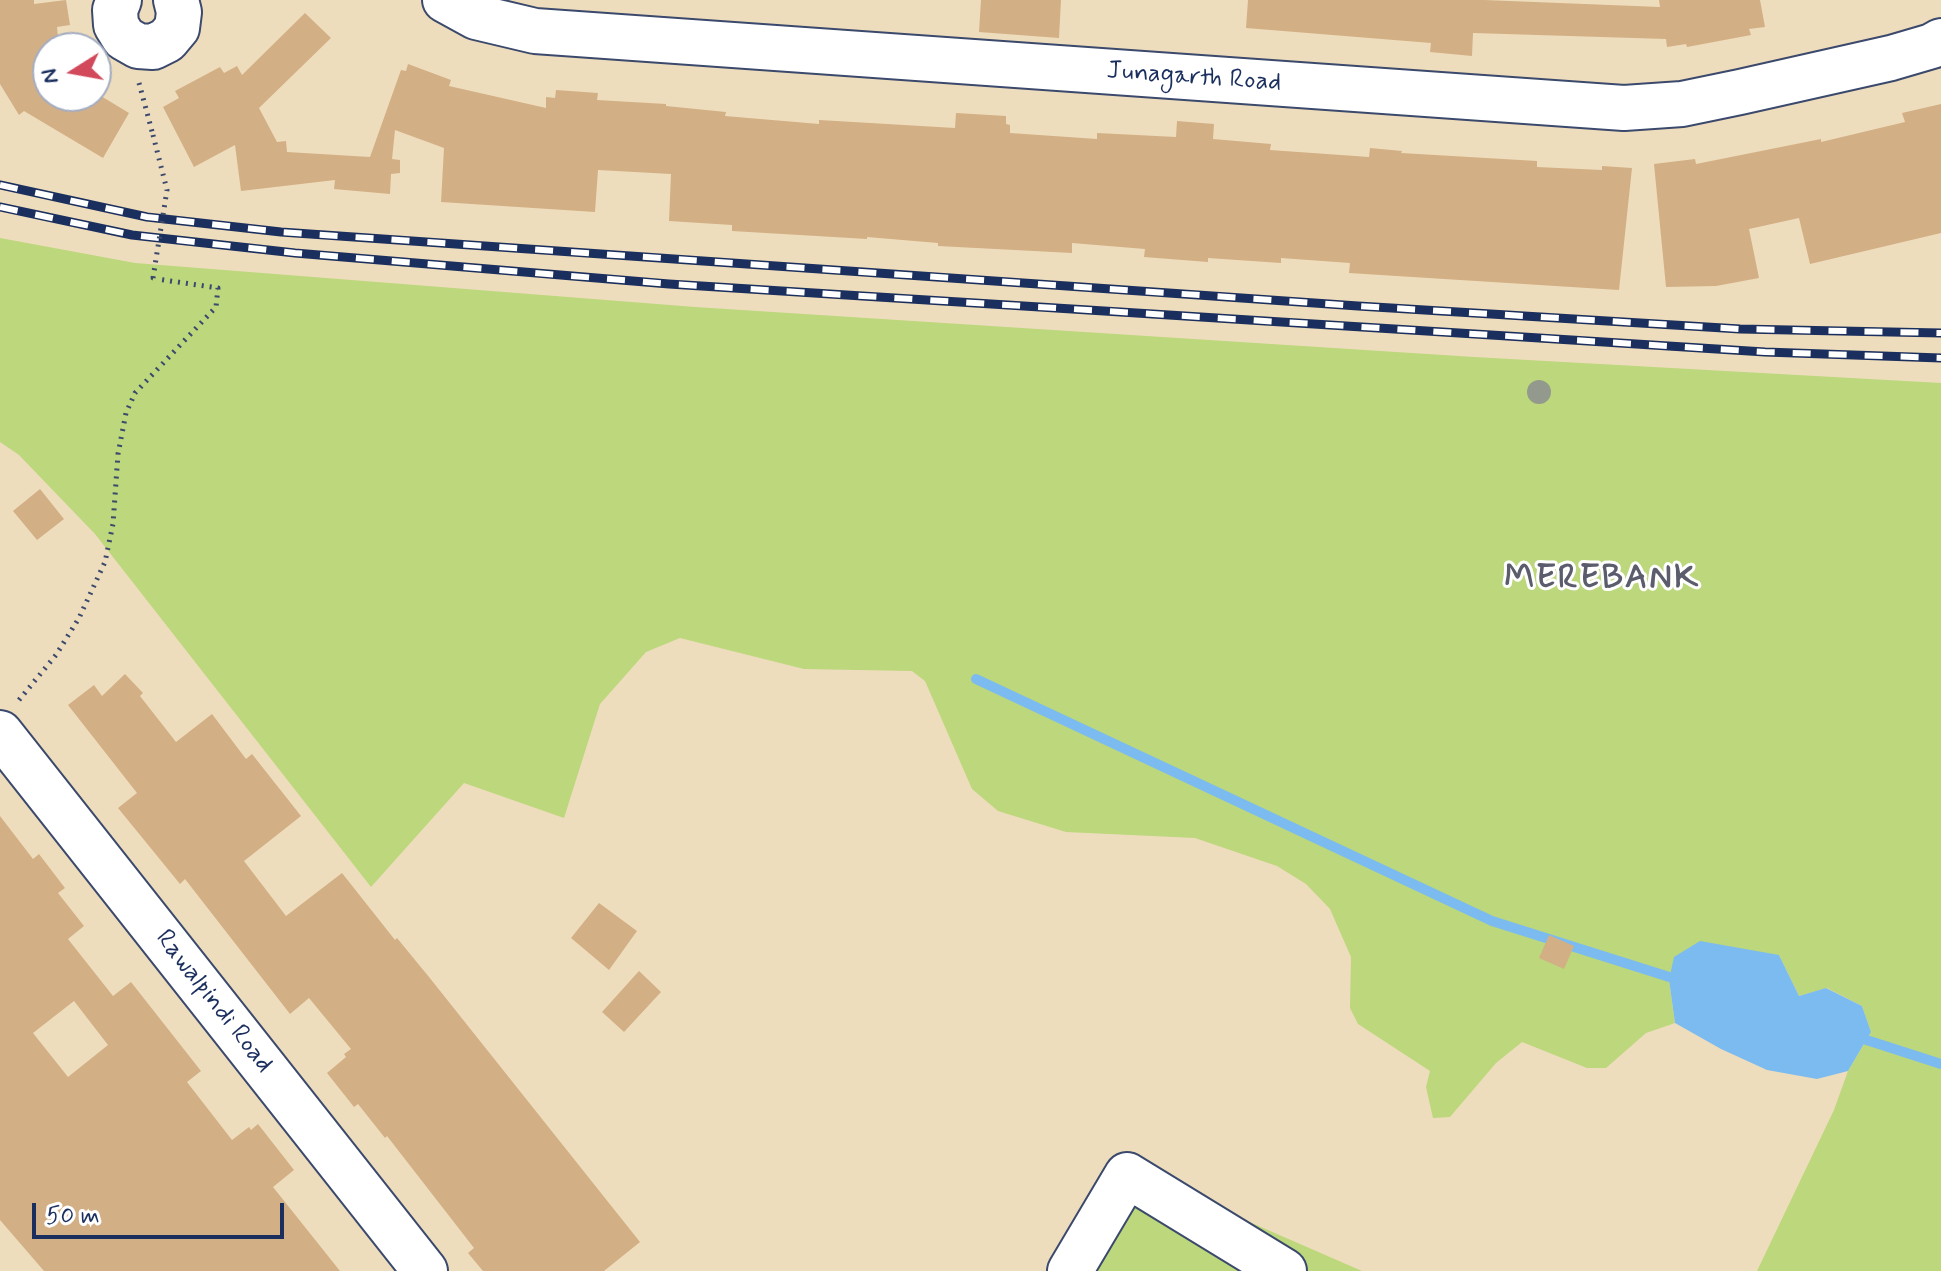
<!DOCTYPE html>
<html>
<head>
<meta charset="utf-8">
<style>
  body { margin:0 }
  #map { position:relative; width:1941px; height:1271px; overflow:hidden; background:#eeddbc; font-family:Mynerve,sans-serif }
  canvas { display:block }
  .north { position:absolute; left:32px; top:32px; width:80px; height:80px; box-sizing:border-box; background:#fff; border:2px solid #a4acbf; border-radius:50%; rotate:259deg; font-size:22px; font-weight:700; line-height:32px; text-align:center; color:#1b2f5e }
  .north::after { content:''; display:block; margin:auto; width:28px; height:36px; background:#d1495b; clip-path:polygon(50% 0,100% 100%,50% 72%,0 100%) }
  .scale { position:absolute; left:32px; top:1203px; width:252px; height:36px; box-sizing:border-box; border:4px solid #1b2f5e; border-top:0; padding-left:10px; font-size:24px; line-height:28px; white-space:nowrap; color:#1b2f5e; -webkit-text-stroke:6px #fff; paint-order:stroke }
</style>
</head>
<body>
<div id="map">
<canvas width="1941" height="1271"></canvas>
<div class="north">N</div>
<div class="scale">50 m</div>
</div>
<script>
const context = document.querySelector('canvas').getContext('2d');
context.lineJoin = 'round';
function fill(path, color) {
  context.fillStyle = color;
  context.fill(path, 'evenodd');
}
function poly(rows) {
  const path = new Path2D();
  for (const r of rows) {
    path.moveTo(r[0], r[1]);
    for (let i = 2; i < r.length; i += 2) path.lineTo(r[i], r[i + 1]);
  }
  return path;
}
function trace(path, color, width, dash) {
  context.strokeStyle = color;
  context.lineWidth = width;
  context.lineCap = dash ? 'butt' : 'round';
  context.setLineDash(dash || []);
  context.stroke(path);
}
function drawText(font, color, halo, rows, align = 'center') {
  context.font = font + ' Mynerve,sans-serif';
  context.lineWidth = 6;
  context.setLineDash([]);
  context.textBaseline = 'middle';
  context.strokeStyle = halo;
  context.fillStyle = color;
  for (const [text, x, y, turn = 0] of rows) {
    context.save();
    context.translate(x, y);
    context.rotate((+turn || 0) * Math.PI / 180);
    context.textAlign = isNaN(turn) ? turn : align;
    if (halo) context.strokeText(text, 0, 0);
    context.fillText(text, 0, 0);
    context.restore();
  }
}
const green = poly([
  [0,238,135,263,695,307,1474,357,1941,383,1941,1271,1757,1271,1834,1110,1848,1071,1871,1032,1862,1006,1827,988,1799,996,1779,955,1669,980,1675,1023,1646,1033,1606,1068,1587,1068,1522,1042,1496,1063,1450,1117,1433,1118,1426,1087,1430,1071,1358,1024,1350,1008,1351,957,1330,909,1306,884,1277,866,1195,838,1066,832,998,811,972,789,925,681,912,671,804,669,680,638,646,652,600,704,564,818,464,783,371,887,95,534,19,455,0,442],
  [1137,1173,1362,1271,1078,1271]
]);
const water = poly([
  [1700,941,1779,955,1799,996,1826,988,1862,1006,1871,1032,1848,1071,1817,1079,1767,1070,1721,1049,1675,1023,1669,980,1674,957]
]);
const stream = poly([
  [976,679,1492,921,1682,981],
  [1854,1036,1941,1064]
]);
const building = poly([
  [0,0,34,0,34,4,66,0,70,25,57,27,59,48,48,48,48,96,96,96,96,93,129,113,103,158,24,111,19,115,0,84],
  [981,0,1061,0,1059,38,979,32],
  [1248,0,1484,0,1660,7,1659,0,1760,0,1765,27,1749,29,1751,35,1687,47,1686,44,1667,47,1666,39,1473,33,1472,56,1430,52,1431,43,1246,28],
  [305,13,331,38,259,108,277,142,286,141,287,152,370,157,401,70,406,71,408,64,451,80,449,86,546,108,546,97,555,98,556,90,598,93,597,100,666,104,666,106,726,112,725,116,819,124,819,120,955,128,956,113,1006,116,1006,124,1010,125,1010,133,1097,139,1097,133,1176,137,1177,121,1214,124,1213,139,1271,144,1270,150,1369,157,1370,148,1402,151,1401,153,1537,161,1537,167,1602,170,1602,166,1632,168,1619,290,1349,273,1350,263,1281,258,1281,263,1208,258,1208,262,1144,257,1145,249,1072,243,1072,253,938,246,938,243,867,237,867,239,732,231,732,225,669,221,671,174,598,170,595,212,441,202,444,148,395,130,392,159,400,160,400,173,391,174,390,194,334,189,335,180,241,191,235,145,194,167,163,107,179,98,175,91,220,67,224,73,237,66,242,75],
  [1941,104,1941,233,1810,264,1799,218,1749,229,1759,278,1716,286,1666,287,1654,164,1695,159,1696,164,1821,139,1821,142,1905,122,1902,113],
  [40,489,64,519,37,540,13,511],
  [125,674,143,693,140,696,176,742,212,714,246,759,252,754,301,816,244,861,286,916,342,873,395,940,397,938,429,977,640,1242,604,1271,483,1271,468,1253,474,1248,387,1136,385,1138,358,1104,354,1107,327,1073,346,1057,344,1054,351,1049,309,998,290,1014,185,879,180,884,118,808,137,793,68,705,94,685,102,696],
  [0,816,33,859,39,854,65,888,58,893,84,926,68,939,113,996,131,982,201,1071,187,1082,232,1140,249,1127,251,1130,258,1124,294,1170,273,1187,340,1271,44,1271,0,1220],
  [74,1001,108,1045,68,1077,33,1033],
  [599,903,637,931,609,970,571,938],
  [1549,935,1574,946,1564,969,1539,958],
  [639,971,661,992,624,1032,602,1012]
]);
const path = poly([
  [139,83,153,135],
  [19,700,56,655,79,618,105,562,113,524,118,454,126,413,135,393,216,307,218,288,157,279]
]);
const minor = poly([
  [119,0,115,10,116,25,124,38,138,46,153,47,167,40,177,28,179,12,176,0],
  [445,0,476,17,535,31,1624,108,1682,104,1740,92,1891,58,1932,46,1941,41],
  [0,733,425,1271],
  [1070,1271,1127,1175,1284,1271]
]);
const rail = poly([
  [0,185,147,217,281,232,1358,306,1740,329,1941,333],
  [0,207,132,235,295,253,669,284,1765,352,1941,358]
]);
const pathBridge = poly([
  [153,135,167,190,153,278,157,279]
]);
const trees = [
  [1539,392]
];
const streetNames = [
  ["Junagarth Road",1194,78,4],
  ["Rawalpindi Road",213,1002,52]
];
const districtNames = [
  ["MEREBANK",1602,580]
];
fill(green, '#bcd77c');
fill(water, '#7cbbf0');
trace(stream, '#7cbbf0', 10);
fill(building, '#d3af85');
trace(minor, '#3b496c', 48);
trace(path, '#3b496c', 5, [2, 6]);
trace(minor, '#fff', 44);
trace(rail, '#1b2f5e', 9);
trace(rail, '#fff', 6, [18]);
trace(pathBridge, '#3b496c', 5, [2, 6]);
context.fillStyle = '#94998d';
for (const [x, y] of trees) {
  context.beginPath();
  context.arc(x, y, 12, 0, 2 * Math.PI);
  context.fill();
}
drawText('26px', '#1b2f5e', '#fff', streetNames);
context.letterSpacing = '2px';
drawText('bold 34px', '#5b5c6c', '#fff', districtNames);
context.letterSpacing = '0px';
</script>
</body>
</html>
